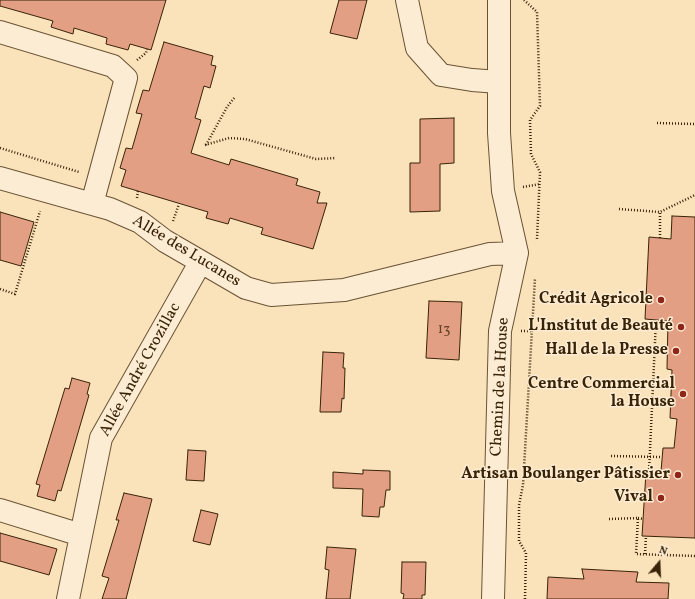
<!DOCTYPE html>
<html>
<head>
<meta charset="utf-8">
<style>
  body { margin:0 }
  #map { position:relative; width:695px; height:599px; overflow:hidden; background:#fae2bb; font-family:Vollkorn,serif }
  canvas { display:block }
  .north { position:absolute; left:639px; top:543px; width:40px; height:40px; -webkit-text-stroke:3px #fcecd3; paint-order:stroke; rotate:19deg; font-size:11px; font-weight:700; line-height:16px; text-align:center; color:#392307 }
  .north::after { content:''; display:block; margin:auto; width:14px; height:18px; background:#392307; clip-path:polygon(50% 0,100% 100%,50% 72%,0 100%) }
</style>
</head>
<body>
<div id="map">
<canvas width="695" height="599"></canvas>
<div class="north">N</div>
</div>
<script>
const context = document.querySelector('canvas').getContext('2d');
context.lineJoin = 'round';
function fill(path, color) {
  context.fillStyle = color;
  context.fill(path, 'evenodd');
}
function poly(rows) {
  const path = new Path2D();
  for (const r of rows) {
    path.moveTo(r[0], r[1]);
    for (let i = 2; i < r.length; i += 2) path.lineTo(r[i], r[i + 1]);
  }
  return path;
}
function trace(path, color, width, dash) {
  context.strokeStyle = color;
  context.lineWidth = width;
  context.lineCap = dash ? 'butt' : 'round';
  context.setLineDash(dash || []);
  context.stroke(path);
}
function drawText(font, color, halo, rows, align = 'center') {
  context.font = font + ' Vollkorn,serif';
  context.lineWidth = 3;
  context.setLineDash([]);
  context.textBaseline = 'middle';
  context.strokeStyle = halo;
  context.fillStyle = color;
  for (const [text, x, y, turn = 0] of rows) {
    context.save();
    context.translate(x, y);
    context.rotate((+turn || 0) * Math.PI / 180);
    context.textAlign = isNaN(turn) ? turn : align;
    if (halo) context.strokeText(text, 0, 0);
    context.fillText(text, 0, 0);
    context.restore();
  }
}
const building = poly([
  [0,0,166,0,151,50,130,44,128,50,106,44,107,38,74,28,73,34,51,27,53,21,0,6,0,0],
  [339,0,367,0,357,39,330,33,339,0],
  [164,42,213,56,211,65,216,66,210,88,204,86,195,118,201,120,191,153,229,165,231,159,298,179,296,185,320,192,317,203,327,203,313,249,261,234,263,228,230,218,228,224,206,218,208,212,121,186,126,170,120,168,126,148,132,149,142,114,136,113,143,90,149,91,164,42],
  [454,118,454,163,440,164,440,211,410,212,410,163,420,163,420,119,454,118],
  [0,212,34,222,21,266,0,260,0,212],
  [672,216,695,217,695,538,642,536,646,472,661,471,663,448,674,448,677,419,670,418,672,370,667,369,668,321,645,319,649,237,671,239,672,216],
  [429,301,462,302,459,360,426,358,429,301],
  [323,352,344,353,343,368,345,368,344,399,342,398,341,412,320,412,323,352],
  [72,378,90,383,87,394,89,395,61,491,58,490,55,501,37,496,40,485,36,484,65,388,69,389,72,378],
  [188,450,206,451,204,481,186,480,188,450],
  [363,470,390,471,390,490,386,490,384,507,380,507,379,517,362,516,363,489,333,488,333,472,363,474,363,470],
  [124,493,152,499,126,599,102,599,109,578,102,576,119,520,116,520,124,493],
  [201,510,218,514,210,545,193,541,201,510],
  [0,533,57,549,49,575,0,561,0,533],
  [327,547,356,549,350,599,326,599,329,570,325,569,327,547],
  [402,562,426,562,425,595,422,595,422,599,403,599,404,594,401,593,402,562],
  [582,569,638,572,636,582,669,583,668,599,547,599,548,577,584,579,582,569]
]);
const path = poly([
  [524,0,537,12,540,106,530,120,531,154,540,172,537,239],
  [137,60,146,53,147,49],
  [657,123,695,124],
  [205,145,229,138,245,139,316,159,336,158],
  [206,145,227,107,235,97],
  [0,148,79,172],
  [523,187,540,184],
  [137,198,138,191],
  [619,209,660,212,695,195],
  [173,221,179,204],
  [660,238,660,212],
  [0,289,15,294,40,211],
  [521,331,532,331],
  [611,456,662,457],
  [649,472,656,320],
  [638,518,643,519],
  [609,519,638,518,636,554,695,556],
  [645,554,646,536],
  [525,599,526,553,519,541,519,505,523,485,535,278]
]);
const minor = poly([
  [407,0,417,48,441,75,472,80,499,82],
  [0,32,113,66,126,78,92,204],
  [0,178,110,209,140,222,165,241,246,288,271,295,344,290,490,254,517,253],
  [0,510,81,535],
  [68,599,101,438,200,263],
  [493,599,500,331,517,253,503,191,499,133,499,0]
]);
const markers = [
  [661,300,4,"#8f2418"],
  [681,327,4,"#8f2418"],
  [676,351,4,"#8f2418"],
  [683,394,4,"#8f2418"],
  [678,475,4,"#8f2418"],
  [661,498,4,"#8f2418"]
];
const numberNames = [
  ["13",444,330]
];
const streetNames = [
  ["Allée des Lucanes",186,252,31],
  ["Allée André Crozillac",141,370,-61],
  ["Chemin de la House",501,387,-87]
];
const poiNames = [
  ["Crédit Agricole",653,300],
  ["L'Institut de Beauté",673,327],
  ["Hall de la Presse",668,351],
  ["Centre Commercial",675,385],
  ["la House",675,403],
  ["Artisan Boulanger Pâtissier",670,475],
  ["Vival",653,498]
];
fill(building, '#e39f84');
trace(building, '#392307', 1);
trace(minor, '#695334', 24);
trace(path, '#392307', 2.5, [1, 2]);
trace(minor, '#fcecd3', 22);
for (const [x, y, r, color] of markers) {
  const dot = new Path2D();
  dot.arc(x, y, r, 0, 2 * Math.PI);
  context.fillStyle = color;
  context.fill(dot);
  trace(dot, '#fcecd3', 1.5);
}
drawText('14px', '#644226', null, numberNames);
drawText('16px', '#392307', '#fcecd3', streetNames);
drawText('bold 16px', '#392307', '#fcecd3', poiNames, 'right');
</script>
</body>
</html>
